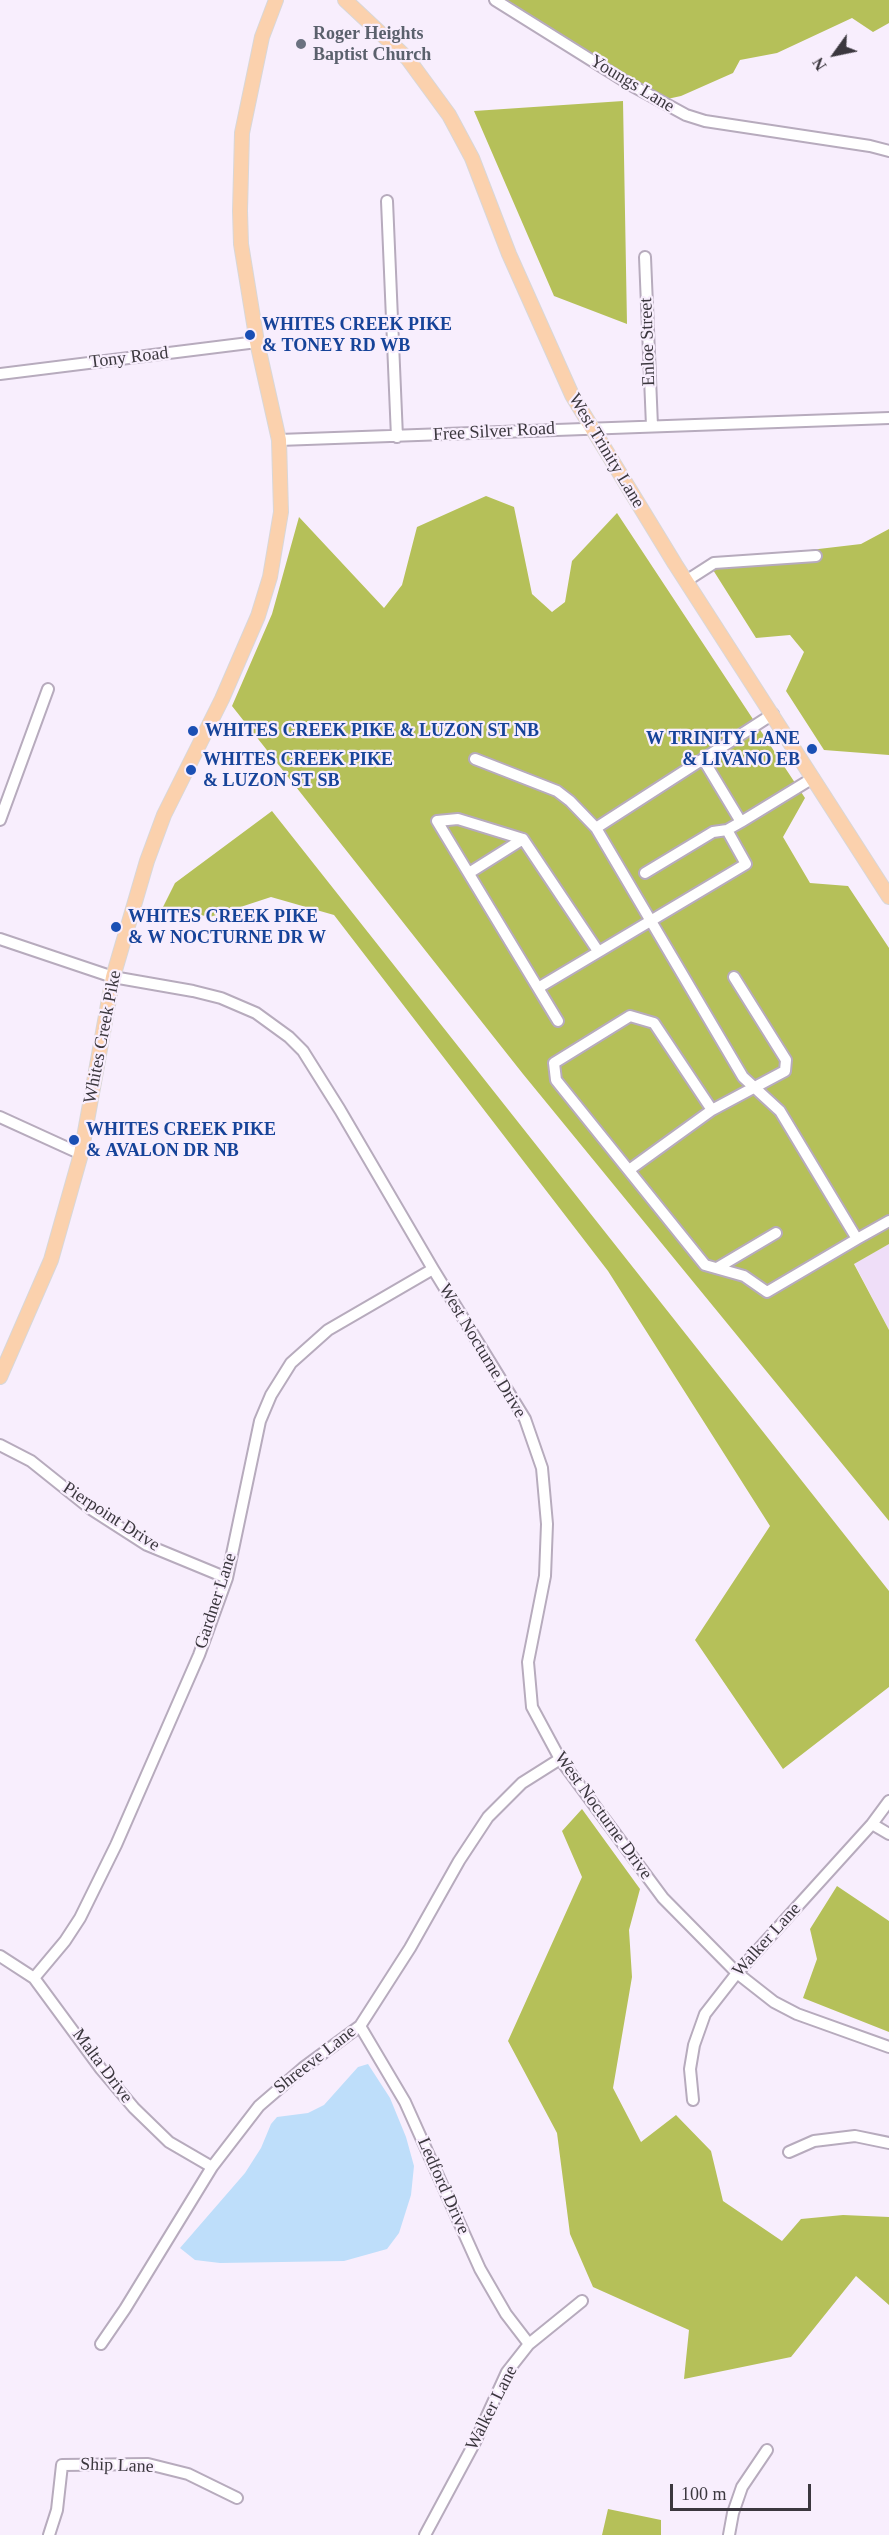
<!DOCTYPE html>
<html>
<head>
<meta charset="utf-8">
<style>
  body { margin:0 }
  #map { position:relative; width:889px; height:2535px; overflow:hidden; background:#f8eefd; font-family:"Times New Roman",serif }
  canvas { display:block }
  .north { position:absolute; left:805px; top:24px; width:60px; height:60px; -webkit-text-stroke:4px #f8eefd; paint-order:stroke; rotate:237deg; font-size:16px; font-weight:700; line-height:24px; text-align:center; color:#3b373e }
  .north::after { content:''; display:block; margin:auto; width:21px; height:27px; background:#3b373e; clip-path:polygon(50% 0,100% 100%,50% 72%,0 100%) }
  .scale { position:absolute; left:670px; top:2484px; width:141px; height:27px; box-sizing:border-box; border:3px solid #3b373e; border-top:0; padding-left:8px; font-size:18px; line-height:21px; white-space:nowrap; color:#3b373e; -webkit-text-stroke:4px #f8eefd; paint-order:stroke }
</style>
</head>
<body>
<div id="map">
<canvas width="889" height="2535"></canvas>
<div class="north">N</div>
<div class="scale">100 m</div>
</div>
<script>
const context = document.querySelector('canvas').getContext('2d');
context.lineJoin = 'round';
function fill(path, color) {
  context.fillStyle = color;
  context.fill(path, 'evenodd');
}
function poly(rows) {
  const path = new Path2D();
  for (const r of rows) {
    path.moveTo(r[0], r[1]);
    for (let i = 2; i < r.length; i += 2) path.lineTo(r[i], r[i + 1]);
  }
  return path;
}
function trace(path, color, width, dash) {
  context.strokeStyle = color;
  context.lineWidth = width;
  context.lineCap = dash ? 'butt' : 'round';
  context.setLineDash(dash || []);
  context.stroke(path);
}
function drawText(font, color, halo, rows, align = 'center') {
  context.font = font + ' "Times New Roman",serif';
  context.lineWidth = 4.5;
  context.setLineDash([]);
  context.textBaseline = 'middle';
  context.strokeStyle = halo;
  context.fillStyle = color;
  for (const [text, x, y, turn = 0] of rows) {
    context.save();
    context.translate(x, y);
    context.rotate((+turn || 0) * Math.PI / 180);
    context.textAlign = isNaN(turn) ? turn : align;
    if (halo) context.strokeText(text, 0, 0);
    context.fillText(text, 0, 0);
    context.restore();
  }
}
const built = poly([
  [889,1244,889,1330,854,1263]
]);
const forest = poly([
  [496,0,889,0,889,23,873,32,852,18,777,53,740,60,733,73,681,96,658,101],
  [623,101,627,324,554,296,474,111],
  [486,496,514,507,532,594,552,612,565,602,572,561,617,513,805,798,783,837,810,883,848,886,889,948,889,1244,854,1264,889,1330,889,1521,523,1074,232,706,272,614,299,517,384,608,402,585,417,527],
  [889,529,889,755,824,750,786,691,804,652,790,635,756,638,708,562,861,544],
  [272,811,889,1591,889,1687,783,1769,695,1640,770,1526,608,1271,334,915,271,897,210,917,163,907,175,883],
  [582,1809,640,1889,629,1930,632,1977,613,2088,641,2142,676,2115,711,2151,723,2201,782,2241,801,2219,843,2215,889,2217,889,2305,856,2276,791,2357,684,2379,689,2330,593,2287,570,2234,557,2133,508,2041,582,1877,562,1831],
  [837,1886,889,1921,889,2032,803,1998,817,1959,810,1929],
  [608,2509,661,2520,661,2535,602,2535]
]);
const water = poly([
  [368,2064,390,2098,406,2137,414,2166,411,2195,399,2233,387,2249,344,2261,220,2263,195,2260,180,2248,245,2173,261,2148,271,2124,277,2117,308,2113,324,2105,358,2067]
]);
const minor = poly([
  [495,0,631,85,686,115,705,121,870,146,889,151],
  [387,201,397,437],
  [645,257,652,426],
  [0,374,257,342],
  [279,440,889,418],
  [686,581,714,563,816,556],
  [773,714,596,828,743,1077,780,1111,857,1239,889,1221],
  [475,759,557,791,570,801,596,828],
  [703,759,741,822,727,830],
  [0,820,48,689],
  [741,822,813,778],
  [469,873,523,839],
  [0,939,113,977,193,991,221,998,256,1013,289,1037,303,1051,340,1110,433,1269,525,1419,542,1468,547,1524,545,1576,528,1662,532,1707,560,1759,663,1898,737,1973,774,2002,797,2014,889,2047],
  [734,977,786,1060,785,1071,712,1110,654,1023,630,1016,554,1063,556,1080,705,1265,744,1276,767,1292,857,1239],
  [538,988,437,821,458,819,523,839,598,951],
  [558,1021,538,988,746,864,727,830,713,832,645,873],
  [0,1117,81,1154],
  [629,1170,712,1110],
  [717,1268,776,1233],
  [0,1445,31,1461,91,1509,147,1545,227,1578],
  [872,1824,889,1834],
  [0,1956,34,1978,101,2069,134,2108,169,2142,212,2167],
  [34,1978,65,1941,80,1918,116,1845,199,1655,227,1578,260,1421,271,1395,291,1363,328,1330,433,1269],
  [360,2026,405,2102,480,2269,506,2314,529,2344],
  [693,2100,690,2069,694,2045,705,2014,737,1973,872,1824,889,1801],
  [789,2152,814,2141,855,2136,889,2143],
  [101,2344,125,2309,212,2167,259,2106,303,2068,360,2026,410,1948,459,1861,488,1817,522,1783,560,1759],
  [49,2535,57,2510,62,2465,148,2464,188,2474,237,2498],
  [425,2535,475,2442,507,2372,529,2344,582,2301],
  [729,2535,733,2513,742,2487,767,2450]
]);
const major = poly([
  [345,0,408,59,449,115,472,158,509,254,572,395,675,564,889,897],
  [0,1377,51,1260,81,1154,113,977,147,861,164,815,222,699,258,616,270,577,281,512,279,440,257,342,241,244,240,211,242,133,262,37,276,0]
]);
const markers = [
  [301,44,6,"#6b7280"],
  [250,335,6,"#1a4fb4"],
  [193,731,6,"#1a4fb4"],
  [812,749,6,"#1a4fb4"],
  [191,770,6,"#1a4fb4"],
  [116,927,6,"#1a4fb4"],
  [74,1140,6,"#1a4fb4"]
];
const worshipNames = [
  ["Roger Heights",313,34],
  ["Baptist Church",313,55]
];
const streetNames = [
  ["Youngs Lane",632,84,31],
  ["Enloe Street",648,342,-92],
  ["Tony Road",129,358,-7],
  ["Free Silver Road",494,432,-3],
  ["West Trinity Lane",606,451,59],
  ["Whites Creek Pike",103,1037,-79],
  ["West Nocturne Drive",482,1351,59],
  ["Pierpoint Drive",111,1517,33],
  ["Gardner Lane",216,1601,-72],
  ["West Nocturne Drive",603,1816,54],
  ["Walker Lane",767,1940,-48],
  ["Shreeve Lane",315,2060,-38],
  ["Malta Drive",102,2066,53],
  ["Ledford Drive",443,2186,66],
  ["Walker Lane",492,2408,-63],
  ["Ship Lane",117,2466,2]
];
const transitNames = [
  ["WHITES CREEK PIKE",262,325],
  ["& TONEY RD WB",262,346],
  ["WHITES CREEK PIKE & LUZON ST NB",205,731],
  ["W TRINITY LANE",800,739,"right"],
  ["& LIVANO EB",800,760,"right"],
  ["WHITES CREEK PIKE",203,760],
  ["& LUZON ST SB",203,781],
  ["WHITES CREEK PIKE",128,917],
  ["& W NOCTURNE DR W",128,938],
  ["WHITES CREEK PIKE",86,1130],
  ["& AVALON DR NB",86,1151]
];
fill(built, '#efdef8');
fill(forest, '#b5c059');
fill(water, '#bedefa');
trace(minor, '#b7abbd', 14);
trace(major, '#d8d7d8', 16);
trace(minor, '#fff', 10);
trace(major, '#fbd1ad', 14);
for (const [x, y, r, color] of markers) {
  const dot = new Path2D();
  dot.arc(x, y, r, 0, 2 * Math.PI);
  context.fillStyle = color;
  context.fill(dot);
  trace(dot, '#f8eefd', 2);
}
drawText('bold 18px', '#5b616d', '#f8eefd', worshipNames, 'left');
drawText('18px', '#3b373e', '#f8eefd', streetNames);
drawText('bold 18px', '#164399', '#f8eefd', transitNames, 'left');
</script>
</body>
</html>
